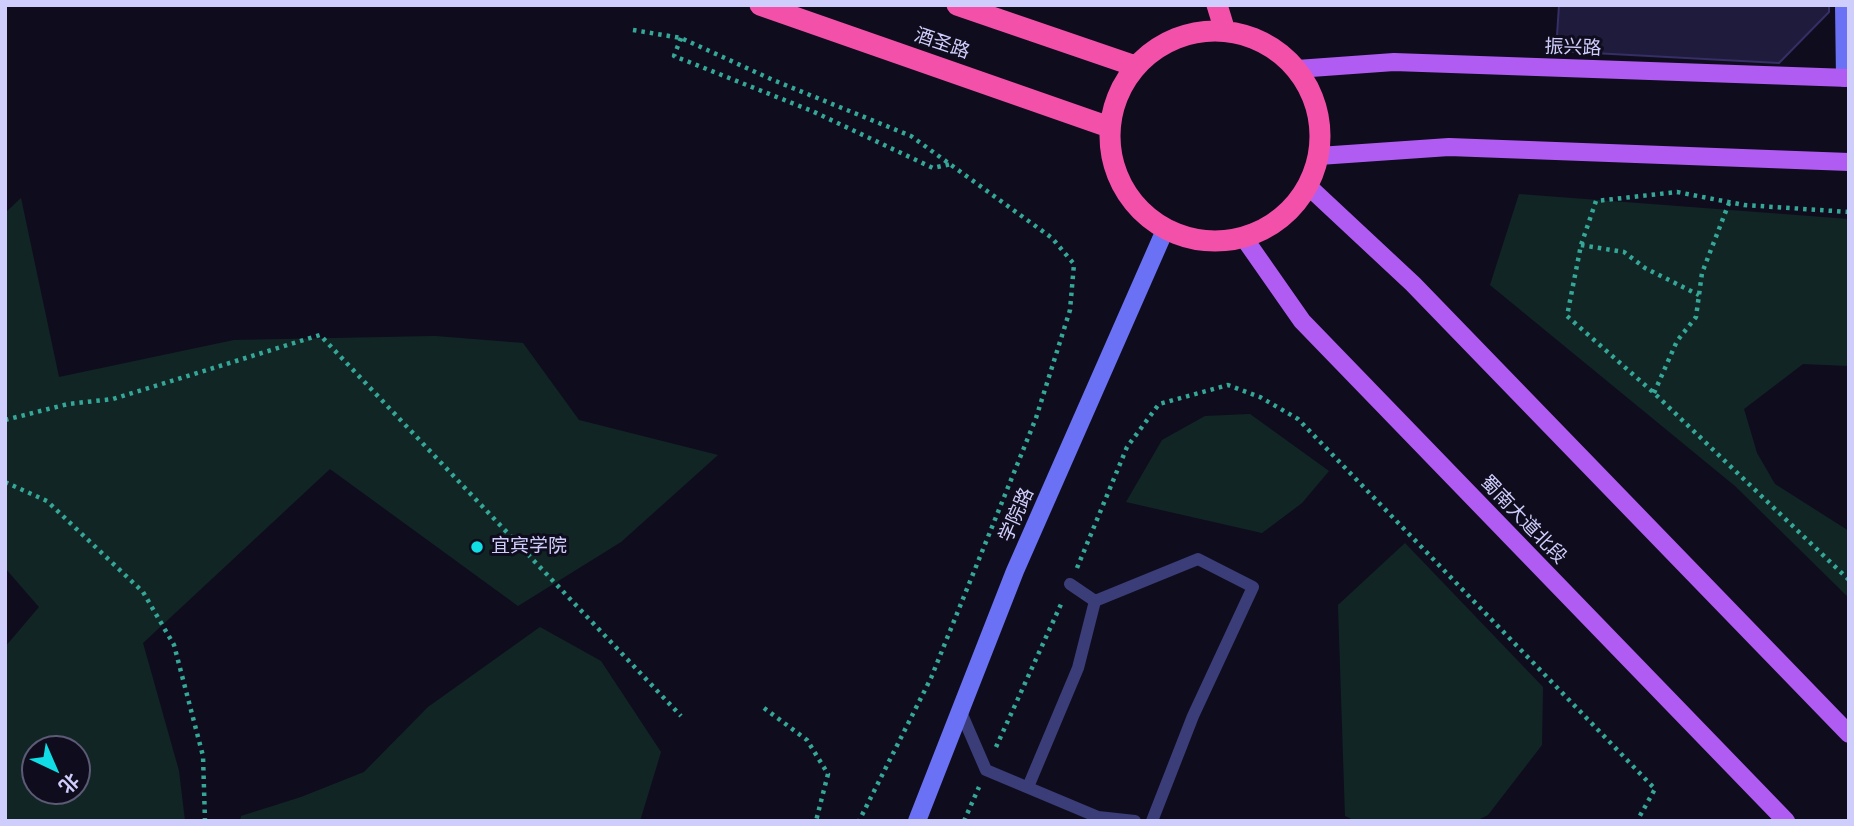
<!DOCTYPE html>
<html>
<head>
<meta charset="utf-8">
<style>
  body { margin:0 }
  #map { position:relative; width:1854px; height:826px; overflow:hidden; background:#0f0d1d; font-family:"Open Sans","Noto Sans SC",sans-serif }
  canvas { display:block }
  .frame { position:absolute; inset:0; border:7px solid #cfcdfb; pointer-events:none }
  .north { position:absolute; left:21px; top:735px; width:70px; height:70px; box-sizing:border-box; background:#0f0d1d; border:2px solid #5c5a76; border-radius:50%; rotate:136deg; font-size:19px; font-weight:700; line-height:28px; text-align:center; color:#cfcdfb }
  .north::after { content:''; display:block; margin:auto; width:24px; height:32px; background:#10dde4; clip-path:polygon(50% 0,100% 100%,50% 72%,0 100%) }
</style>
</head>
<body>
<div id="map">
<canvas width="1854" height="826"></canvas>
<div class="frame"></div>
<div class="north">北</div>
</div>
<script>
const context = document.querySelector('canvas').getContext('2d');
context.lineJoin = 'round';
function fill(path, color) {
  context.fillStyle = color;
  context.fill(path, 'evenodd');
}
function poly(rows) {
  const path = new Path2D();
  for (const r of rows) {
    if (r.length === 3) {
      path.moveTo(r[0] + r[2], r[1]);
      path.arc(r[0], r[1], r[2], 0, 2 * Math.PI);
      continue;
    }
    path.moveTo(r[0], r[1]);
    for (let i = 2; i < r.length; i += 2) path.lineTo(r[i], r[i + 1]);
  }
  return path;
}
function trace(path, color, width, dash) {
  context.strokeStyle = color;
  context.lineWidth = width;
  context.lineCap = dash ? 'butt' : 'round';
  context.setLineDash(dash || []);
  context.stroke(path);
}
function drawText(font, color, halo, rows, align = 'center') {
  context.font = font + ' "Open Sans","Noto Sans SC",sans-serif';
  context.lineWidth = 6;
  context.setLineDash([]);
  context.textBaseline = 'middle';
  context.strokeStyle = halo;
  context.fillStyle = color;
  for (const [text, x, y, turn = 0] of rows) {
    context.save();
    context.translate(x, y);
    context.rotate((+turn || 0) * Math.PI / 180);
    context.textAlign = isNaN(turn) ? turn : align;
    if (halo) context.strokeText(text, 0, 0);
    context.fillText(text, 0, 0);
    context.restore();
  }
}
const green = poly([
  [1519,194,1849,219,1849,366,1803,364,1744,409,1757,453,1775,484,1849,531,1849,598,1735,486,1490,285],
  [21,198,59,377,234,340,435,336,523,343,579,420,718,455,621,542,518,606,330,469,143,643,179,771,185,821,5,821,5,647,39,607,5,568,5,213],
  [35,749,77,749,77,791,35,791],
  [1250,414,1329,471,1302,503,1262,533,1126,502,1162,440,1205,416],
  [1405,543,1543,687,1542,745,1488,815,1476,821,1356,821,1345,816,1338,605],
  [540,627,601,661,661,752,640,821,240,821,241,816,301,797,364,772,428,707]
]);
const building = poly([
  [1559,5,1829,5,1829,12,1779,63,1556,51,1559,5]
]);
const path = poly([
  [633,30,681,38,773,80,911,136,1052,238,1074,264,1070,310,1036,418,931,678,859,821],
  [681,38,674,56,812,111,933,168,951,164],
  [1849,212,1744,205,1677,192,1596,201,1581,245,1567,316,1654,393,1849,580],
  [1581,245,1624,252,1645,268,1699,295],
  [1654,393,1677,341,1696,317,1702,273,1729,203],
  [5,420,68,404,113,399,320,335,681,716],
  [5,482,47,501,143,592,174,645,203,756,205,821],
  [1077,568,1127,447,1159,404,1228,385,1260,397,1298,419,1655,789,1637,821],
  [764,708,807,740,828,774,816,821],
  [996,747,1062,602],
  [964,821,979,787]
]);
const lane = poly([
  [1095,601,1198,559,1253,587,1193,716,1152,821],
  [960,710,986,770,1098,817,1135,821],
  [1028,787,1078,668,1095,601,1070,584]
]);
const secondary = poly([
  [1844,5,1845,78],
  [917,821,1015,571,1165,230]
]);
const primary = poly([
  [1297,69,1394,62,1849,78],
  [1319,156,1449,147,1849,162],
  [1308,186,1413,284,1849,734],
  [1244,238,1302,321,1786,821]
]);
const highway = poly([
  [760,5,1109,127],
  [957,5,1135,66],
  [1217,5,1225,31],
  [1215,136,105]
]);
const markers = [
  [477,547,7,"#10dde4"]
];
const streetNames = [
  ["酒圣路",942,44,19],
  ["振兴路",1573,48,2],
  ["学院路",1017,515,-66],
  ["蜀南大道北段",1523,520,46]
];
const poiNames = [
  ["宜宾学院",491,547]
];
fill(green, '#112624');
fill(building, '#1f1b3c');
trace(building, '#362e67', 2);
trace(path, '#35a798', 4.5, [3.5, 5]);
trace(lane, '#3b3d79', 12);
trace(secondary, '#6a71f4', 18);
trace(primary, '#b05cf3', 18);
trace(highway, '#f350a9', 21);
for (const [x, y, r, color] of markers) {
  const dot = new Path2D();
  dot.arc(x, y, r, 0, 2 * Math.PI);
  context.fillStyle = color;
  context.fill(dot);
  trace(dot, '#0f0d1d', 2.5);
}
drawText('19px', '#cfcdfb', '#0f0d1d', streetNames);
drawText('19px', '#cfcdfb', '#0f0d1d', poiNames, 'left');
</script>
</body>
</html>
